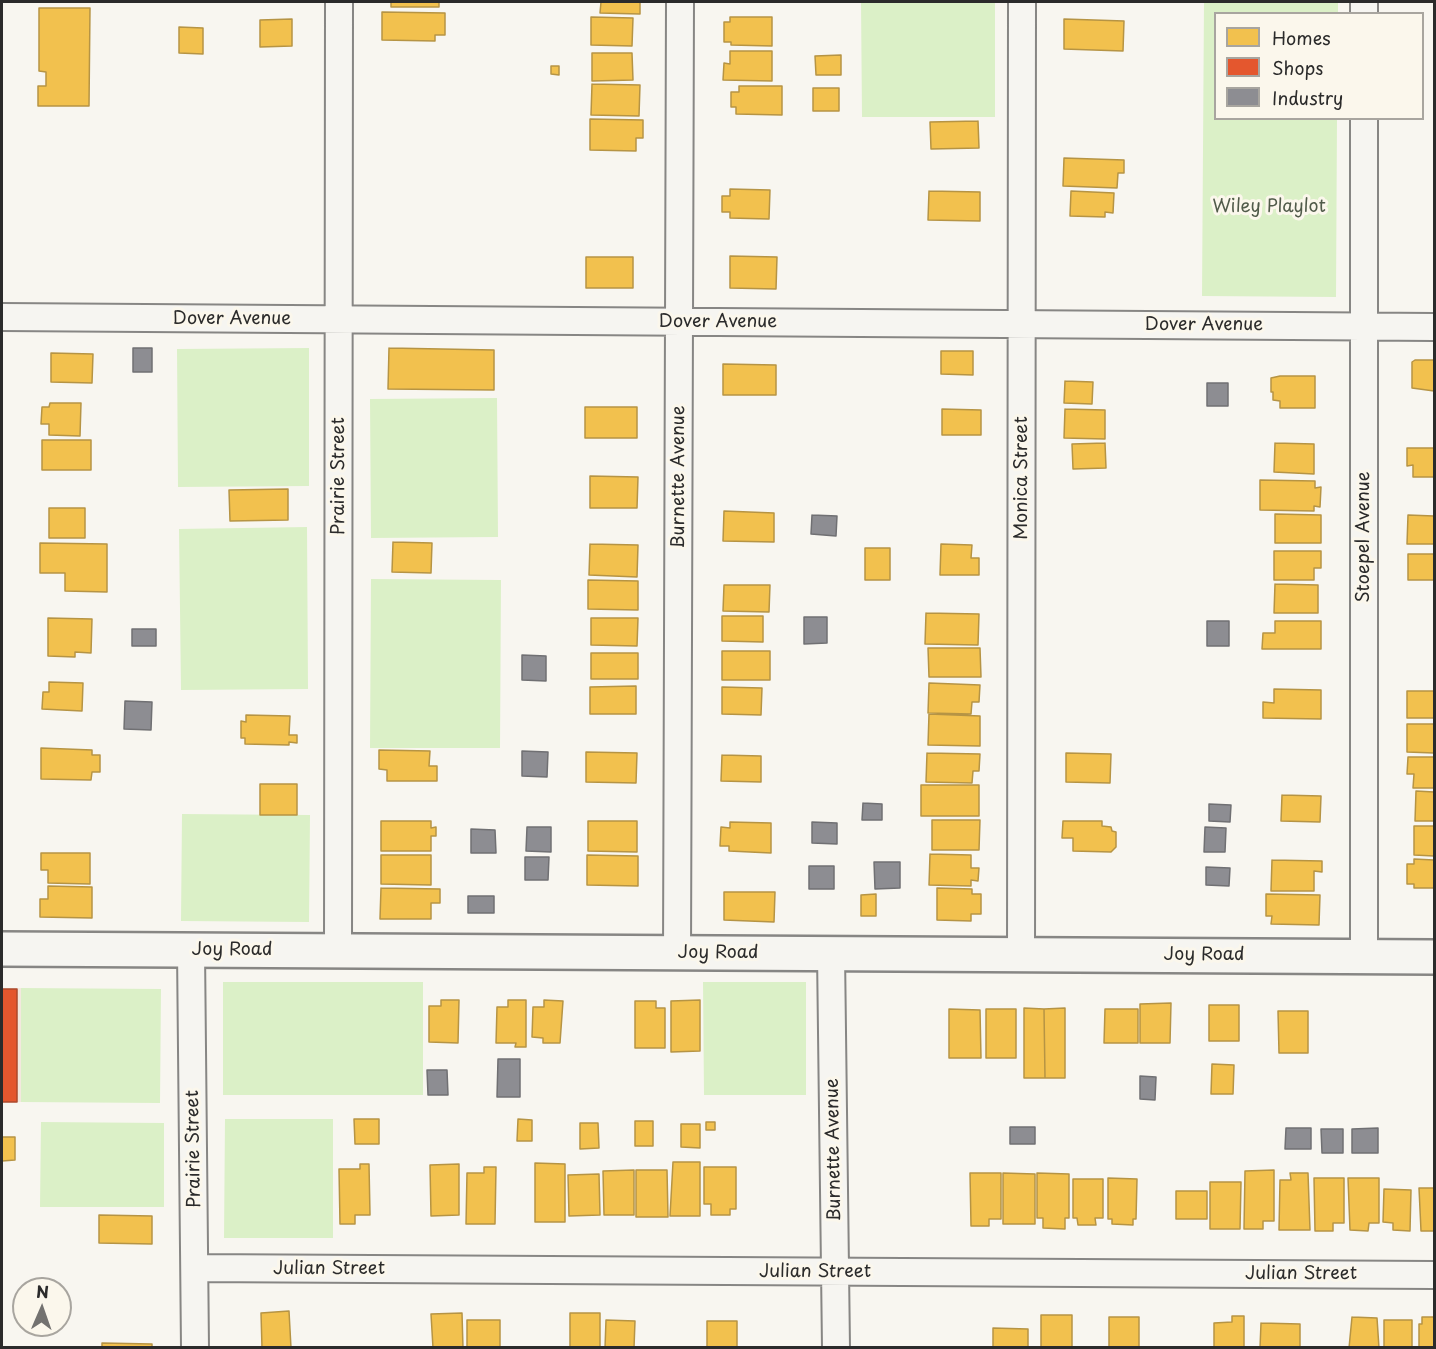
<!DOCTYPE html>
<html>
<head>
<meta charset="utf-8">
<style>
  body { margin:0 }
  #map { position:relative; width:1436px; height:1349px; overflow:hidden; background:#f8f6f0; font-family:"Playpen Sans",sans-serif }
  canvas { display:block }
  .frame { position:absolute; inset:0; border:3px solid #2b2b2b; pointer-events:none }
  .legend { position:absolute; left:1214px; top:12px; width:210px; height:108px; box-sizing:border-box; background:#fbf7ec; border:2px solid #a8a59f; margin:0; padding:8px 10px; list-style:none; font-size:18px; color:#2b2b2b }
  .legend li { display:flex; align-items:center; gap:12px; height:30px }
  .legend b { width:30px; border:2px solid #a8a59f }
  .north { position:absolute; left:12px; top:1277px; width:60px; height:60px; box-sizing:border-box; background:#fbf7ec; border:2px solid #a8a59f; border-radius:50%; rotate:2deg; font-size:16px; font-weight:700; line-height:24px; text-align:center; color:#2b2b2b }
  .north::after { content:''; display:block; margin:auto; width:21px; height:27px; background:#737270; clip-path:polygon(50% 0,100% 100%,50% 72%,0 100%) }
</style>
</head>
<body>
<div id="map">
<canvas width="1436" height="1349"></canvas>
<div class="frame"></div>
<ul class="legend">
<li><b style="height:16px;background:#f2c14e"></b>Homes</li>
<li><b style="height:16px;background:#e4572e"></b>Shops</li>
<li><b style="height:16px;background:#8d8d92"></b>Industry</li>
</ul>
<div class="north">N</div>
</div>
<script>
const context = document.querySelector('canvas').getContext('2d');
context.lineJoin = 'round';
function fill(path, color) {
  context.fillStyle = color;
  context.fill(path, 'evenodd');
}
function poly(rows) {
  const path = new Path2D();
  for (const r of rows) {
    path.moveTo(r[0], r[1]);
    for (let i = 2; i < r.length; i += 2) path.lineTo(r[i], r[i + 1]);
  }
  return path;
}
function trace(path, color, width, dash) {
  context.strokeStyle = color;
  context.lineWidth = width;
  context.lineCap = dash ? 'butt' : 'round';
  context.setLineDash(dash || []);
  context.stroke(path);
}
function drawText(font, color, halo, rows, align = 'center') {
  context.font = font + ' "Playpen Sans",sans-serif';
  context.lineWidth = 6;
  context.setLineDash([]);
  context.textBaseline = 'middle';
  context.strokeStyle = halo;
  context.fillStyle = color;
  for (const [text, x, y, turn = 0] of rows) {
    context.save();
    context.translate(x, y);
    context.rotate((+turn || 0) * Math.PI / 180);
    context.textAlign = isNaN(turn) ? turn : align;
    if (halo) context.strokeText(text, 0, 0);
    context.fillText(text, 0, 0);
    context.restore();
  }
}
const built = poly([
  [2,988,21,988,21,1102,2,1102]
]);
const green = poly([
  [861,2,995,2,995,117,862,117],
  [1204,2,1338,2,1338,13,1216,14,1216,118,1337,119,1336,297,1202,296],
  [309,348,309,486,178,487,177,349],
  [497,398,498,537,371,538,370,399],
  [307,527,308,689,181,690,179,529],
  [371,579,501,580,500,748,370,748],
  [182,814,310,815,309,922,181,921],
  [223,982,423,982,423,1095,223,1095],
  [703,982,806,982,806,1095,704,1095],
  [21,988,161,989,160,1103,21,1102],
  [225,1119,333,1119,333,1238,224,1238],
  [41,1122,164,1123,164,1207,40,1207]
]);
const homes = poly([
  [391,2,439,2,439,7,391,7,391,2],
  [601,2,640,2,640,14,600,13,601,2],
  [39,8,90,8,89,106,38,106,38,86,46,86,46,72,39,71,39,8],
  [382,12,445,13,445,35,435,35,435,41,382,40,382,12],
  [591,17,633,18,632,46,591,45,591,17],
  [730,17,772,17,772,46,731,45,731,42,724,42,724,22,730,22,730,17],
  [292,19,292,46,260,47,260,20,292,19],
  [1064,19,1124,21,1123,51,1064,49,1064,19],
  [179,27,203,28,203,54,179,53,179,27],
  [730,51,772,51,772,81,723,80,724,63,730,64,730,51],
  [592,53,632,53,633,80,592,81,592,53],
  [841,55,841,75,816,75,815,56,841,55],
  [551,66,559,66,559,75,551,74,551,66],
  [592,84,640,85,639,116,591,115,592,84],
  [739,86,782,86,782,115,736,114,736,107,731,107,731,92,739,92,739,86],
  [813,88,839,88,839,111,813,111,813,88],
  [590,119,643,120,643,138,636,138,636,151,590,150,590,119],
  [978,121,979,148,931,149,930,122,978,121],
  [1064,158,1124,160,1124,173,1118,173,1117,188,1063,186,1064,158],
  [730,189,770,190,769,219,730,218,730,212,722,212,722,196,730,196,730,189],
  [929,191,980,192,980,221,928,220,929,191],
  [1071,191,1114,193,1113,213,1105,212,1105,217,1070,216,1071,191],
  [730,256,777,257,776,289,730,288,730,256],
  [586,257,633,257,633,288,586,288,586,257],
  [389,348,494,350,494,390,388,389,389,348],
  [941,351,973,351,973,375,941,374,941,351],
  [51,353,93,354,92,383,51,382,51,353],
  [1415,360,1434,360,1434,391,1412,388,1412,362,1415,360],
  [723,364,776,365,776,395,723,395,723,364],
  [1280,376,1315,376,1315,408,1280,408,1280,401,1273,400,1273,392,1271,392,1271,378,1280,376],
  [1065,381,1093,382,1092,404,1064,403,1065,381],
  [50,403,81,403,80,436,49,435,49,424,41,424,42,407,49,407,50,403],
  [585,407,637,407,637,438,585,438,585,407],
  [942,409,981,410,981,435,942,435,942,409],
  [1065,409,1105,410,1105,439,1064,438,1065,409],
  [42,440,91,440,91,470,42,470,42,440],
  [1105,443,1106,468,1073,469,1072,444,1105,443],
  [1275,443,1314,444,1314,474,1274,472,1275,443],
  [1407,448,1434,448,1434,477,1413,477,1413,465,1407,466,1407,448],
  [590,476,638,477,637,508,590,508,590,476],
  [1260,480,1315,481,1315,488,1321,487,1320,507,1314,506,1314,511,1260,510,1260,480],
  [288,489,288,520,230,521,229,490,288,489],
  [49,508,85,508,85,538,49,538,49,508],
  [724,511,774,513,774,542,723,541,724,511],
  [1275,514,1321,515,1321,543,1275,543,1275,514],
  [1408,515,1434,516,1434,544,1407,544,1408,515],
  [393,542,432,543,431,573,392,572,393,542],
  [40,543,107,544,107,592,65,591,65,573,40,573,40,543],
  [590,544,638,545,637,577,589,575,590,544],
  [941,544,972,545,971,558,979,558,979,575,940,575,941,544],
  [865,548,890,548,890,580,865,580,865,548],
  [1274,551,1321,551,1321,568,1314,568,1314,580,1274,580,1274,551],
  [1408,554,1434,554,1434,580,1408,580,1408,554],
  [588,580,638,581,638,610,588,609,588,580],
  [1275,584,1318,585,1318,613,1274,613,1275,584],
  [724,585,770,585,769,612,723,611,724,585],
  [926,613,979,614,978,645,925,644,926,613],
  [722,616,763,616,763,642,722,641,722,616],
  [48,618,92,619,91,653,75,652,75,657,48,656,48,618],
  [591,618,638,618,637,646,591,645,591,618],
  [1275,621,1321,621,1321,649,1262,649,1263,633,1275,633,1275,621],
  [928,648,980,648,981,677,929,677,928,648],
  [722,651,770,651,770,680,722,680,722,651],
  [591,653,638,653,638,679,591,679,591,653],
  [49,682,83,683,82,711,42,709,43,692,49,692,49,682],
  [929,683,980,685,979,702,972,702,971,714,928,713,929,683],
  [636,686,636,714,590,714,590,687,636,686],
  [722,687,762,688,761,715,722,714,722,687],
  [1274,689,1321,690,1321,719,1263,718,1263,702,1274,703,1274,689],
  [1407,691,1434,691,1434,718,1407,718,1407,691],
  [929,714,980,716,980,746,928,745,929,714],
  [246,715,290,716,289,735,297,735,297,743,289,742,289,745,245,744,245,738,241,738,241,721,246,722,246,715],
  [1407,724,1434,724,1434,753,1407,752,1407,724],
  [41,748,92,750,92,755,100,755,100,772,92,772,91,780,41,779,41,748],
  [379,750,430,751,429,766,437,766,437,781,387,781,387,770,379,769,379,750],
  [586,752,637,753,636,783,586,782,586,752],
  [927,753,980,754,979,771,973,771,972,783,926,782,927,753],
  [1066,753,1111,754,1110,783,1066,782,1066,753],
  [722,755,761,756,761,782,721,781,722,755],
  [1408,757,1434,757,1434,788,1413,788,1414,774,1407,774,1408,757],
  [260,784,297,784,297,815,260,815,260,784],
  [921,785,979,785,979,816,921,816,921,785],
  [1416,791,1434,792,1434,821,1415,821,1416,791],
  [1282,795,1321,796,1320,822,1281,821,1282,795],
  [932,820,980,820,979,850,932,850,932,820],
  [381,821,431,821,431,828,436,827,436,836,431,836,431,851,381,851,381,821],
  [588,821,637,821,637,852,588,851,588,821],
  [1063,821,1102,821,1102,826,1111,827,1112,831,1116,832,1116,847,1111,852,1073,851,1073,838,1062,838,1063,821],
  [730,822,771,823,771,853,729,851,729,846,720,846,721,827,730,828,730,822],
  [1414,826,1434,826,1434,856,1414,855,1414,826],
  [41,853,90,853,90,884,48,883,48,870,41,870,41,853],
  [930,854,971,855,971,868,979,868,978,881,971,880,971,886,929,885,930,854],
  [381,855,431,855,431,885,381,884,381,855],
  [587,855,638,856,638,886,587,885,587,855],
  [1414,859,1434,860,1434,888,1414,888,1414,884,1407,884,1407,864,1414,864,1414,859],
  [1272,860,1322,861,1322,872,1314,871,1314,891,1271,891,1272,860],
  [48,886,92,887,92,918,40,917,40,899,48,899,48,886],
  [381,888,440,889,440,903,431,903,431,919,380,919,381,888],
  [937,888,972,889,972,894,981,894,981,914,971,914,971,921,937,920,937,888],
  [724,892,775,892,774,922,724,920,724,892],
  [876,894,876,916,861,916,861,895,876,894],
  [1266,894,1320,895,1319,925,1271,924,1272,916,1266,916,1266,894],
  [441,1000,459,1000,458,1043,429,1042,429,1006,441,1006,441,1000],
  [508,1000,526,1000,526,1047,515,1047,516,1043,496,1043,497,1007,508,1007,508,1000],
  [544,1000,563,1001,560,1043,543,1043,543,1038,532,1037,533,1007,544,1007,544,1000],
  [700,1000,700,1051,671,1052,671,1001,700,1000],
  [635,1001,656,1001,656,1008,665,1008,665,1048,635,1048,635,1001],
  [1171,1003,1170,1043,1140,1043,1140,1004,1171,1003],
  [1209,1005,1239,1005,1239,1041,1209,1041,1209,1005],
  [1024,1008,1044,1009,1045,1078,1024,1078,1024,1008],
  [1065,1008,1065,1078,1045,1078,1044,1009,1065,1008],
  [949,1009,980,1010,981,1058,949,1058,949,1009],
  [986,1009,1016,1009,1016,1058,986,1058,986,1009],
  [1105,1009,1138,1009,1138,1043,1104,1043,1105,1009],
  [1278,1011,1308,1011,1308,1053,1279,1053,1278,1011],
  [1212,1064,1234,1065,1233,1094,1211,1094,1212,1064],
  [354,1119,379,1119,379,1144,355,1144,354,1119],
  [518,1119,532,1120,532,1141,517,1141,518,1119],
  [635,1121,653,1121,653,1146,635,1146,635,1121],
  [706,1122,715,1122,715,1130,706,1130,706,1122],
  [580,1123,598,1123,599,1148,580,1149,580,1123],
  [681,1124,700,1124,700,1148,681,1147,681,1124],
  [2,1137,15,1137,15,1160,2,1161,2,1137],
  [673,1162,700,1162,700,1216,670,1216,673,1162],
  [535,1163,565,1164,565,1222,535,1222,535,1163],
  [360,1164,369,1164,370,1215,355,1215,355,1224,340,1224,339,1169,360,1169,360,1164],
  [459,1164,459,1215,431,1216,430,1165,459,1164],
  [484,1167,496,1167,495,1224,466,1224,467,1173,484,1173,484,1167],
  [704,1167,736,1167,736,1209,730,1209,730,1215,711,1215,711,1204,704,1204,704,1167],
  [634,1170,634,1215,604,1215,603,1171,634,1170],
  [636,1170,667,1170,668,1217,636,1217,636,1170],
  [1274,1170,1274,1221,1263,1221,1263,1229,1244,1229,1245,1171,1274,1170],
  [970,1173,1001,1173,1001,1219,989,1219,989,1226,971,1226,970,1173],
  [1003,1173,1035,1174,1035,1224,1003,1224,1003,1173],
  [1037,1173,1069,1174,1069,1218,1065,1218,1065,1229,1043,1228,1043,1218,1037,1218,1037,1173],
  [1290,1173,1308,1173,1310,1230,1279,1230,1280,1180,1291,1180,1290,1173],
  [599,1174,600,1215,569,1216,568,1175,599,1174],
  [1108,1178,1137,1179,1136,1219,1133,1219,1133,1225,1112,1224,1112,1219,1108,1219,1108,1178],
  [1314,1178,1344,1178,1344,1223,1333,1223,1333,1231,1315,1231,1314,1178],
  [1348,1178,1379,1178,1379,1223,1369,1223,1368,1231,1350,1230,1348,1178],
  [1073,1179,1103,1179,1103,1218,1095,1218,1096,1225,1078,1225,1077,1218,1073,1218,1073,1179],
  [1210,1182,1241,1182,1240,1229,1210,1229,1210,1182],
  [1419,1188,1434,1188,1434,1231,1421,1231,1419,1188],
  [1384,1189,1411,1190,1410,1231,1393,1230,1393,1223,1383,1222,1384,1189],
  [1176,1191,1207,1191,1207,1219,1176,1219,1176,1191],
  [99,1215,152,1216,152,1244,99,1243,99,1215],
  [289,1311,291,1348,262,1348,261,1313,289,1311],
  [462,1313,463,1348,433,1348,431,1314,462,1313],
  [570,1313,600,1313,600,1348,570,1348,570,1313],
  [1041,1315,1072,1315,1072,1348,1041,1348,1041,1315],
  [1232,1316,1244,1316,1244,1348,1214,1348,1214,1323,1232,1322,1232,1316],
  [1109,1317,1139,1317,1139,1348,1109,1348,1109,1317],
  [1352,1317,1377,1318,1379,1348,1349,1348,1352,1317],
  [1422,1317,1434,1317,1434,1348,1419,1348,1419,1324,1422,1324,1422,1317],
  [467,1320,500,1320,500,1348,467,1348,467,1320],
  [606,1320,635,1321,634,1348,605,1348,606,1320],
  [1384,1320,1412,1320,1412,1348,1384,1348,1384,1320],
  [707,1321,737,1321,737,1348,707,1348,707,1321],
  [1261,1323,1300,1324,1300,1348,1260,1348,1261,1323],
  [993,1328,1028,1329,1028,1348,993,1348,993,1328],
  [102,1343,152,1344,152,1348,102,1348,102,1343]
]);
const shops = poly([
  [2,989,17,989,17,1102,2,1102,2,989]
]);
const industry = poly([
  [133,348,152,348,152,372,133,372,133,348],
  [1207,383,1228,383,1228,406,1207,406,1207,383],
  [812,515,837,516,836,536,811,534,812,515],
  [804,617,827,617,827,643,804,644,804,617],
  [1207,621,1229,621,1229,646,1207,646,1207,621],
  [132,629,156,629,156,646,132,646,132,629],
  [522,655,546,656,546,681,522,680,522,655],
  [125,701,152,702,151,730,124,729,125,701],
  [522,751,548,752,547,777,522,776,522,751],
  [863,803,882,804,882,820,862,820,863,803],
  [1209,804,1231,805,1230,822,1209,821,1209,804],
  [812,822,837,823,837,844,812,843,812,822],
  [527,827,551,827,551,852,526,851,527,827],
  [1205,827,1226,828,1225,852,1204,852,1205,827],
  [471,829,495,830,496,853,471,853,471,829],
  [525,857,549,857,548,880,525,880,525,857],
  [874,862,900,862,900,888,875,889,874,862],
  [809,866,834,866,834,889,809,889,809,866],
  [1206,867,1230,868,1229,886,1206,885,1206,867],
  [468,896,494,896,494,913,468,913,468,896],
  [498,1059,520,1059,520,1097,497,1097,498,1059],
  [427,1070,447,1070,448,1095,428,1095,427,1070],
  [1140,1076,1156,1077,1155,1100,1140,1099,1140,1076],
  [1010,1127,1035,1127,1035,1144,1010,1144,1010,1127],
  [1286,1128,1311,1128,1311,1149,1285,1149,1286,1128],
  [1378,1128,1378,1153,1352,1153,1352,1129,1378,1128],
  [1321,1129,1343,1129,1343,1153,1322,1153,1321,1129]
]);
const street = poly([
  [1364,2,1364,14],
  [1364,118,1364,956],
  [2,317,1434,327],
  [191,950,195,1348],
  [338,951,339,2],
  [677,953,680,2],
  [831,953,836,1348],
  [1021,954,1022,2],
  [195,1268,1434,1275]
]);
const secondary = poly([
  [2,949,1434,957]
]);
const parkNames = [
  ["Wiley Playlot",1269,207]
];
const streetNames = [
  ["Dover Avenue",232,319],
  ["Dover Avenue",718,322],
  ["Dover Avenue",1204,325],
  ["Prairie Street",339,476,-90],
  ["Burnette Avenue",679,477,-90],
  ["Monica Street",1022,478,-90],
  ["Stoepel Avenue",1364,537,-90],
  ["Joy Road",232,950],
  ["Joy Road",718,953],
  ["Joy Road",1204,955],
  ["Prairie Street",194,1149,-91],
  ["Burnette Avenue",834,1150,-91],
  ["Julian Street",329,1269],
  ["Julian Street",815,1272],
  ["Julian Street",1301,1274]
];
fill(built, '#f3e8de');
fill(green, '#dbf0c7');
fill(homes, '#f2c14e');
trace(homes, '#b69444', 1.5);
fill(shops, '#e4572e');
trace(shops, '#ac4a2d', 1.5);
fill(industry, '#8d8d92');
trace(industry, '#707073', 1.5);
trace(street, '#878684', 30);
trace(secondary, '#878684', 38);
trace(street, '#f6f5f1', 26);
trace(secondary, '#f6f5f1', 33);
drawText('18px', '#515b4a', '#fbf7ec', parkNames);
drawText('18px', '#2b2b2b', '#fbf7ec', streetNames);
</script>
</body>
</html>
